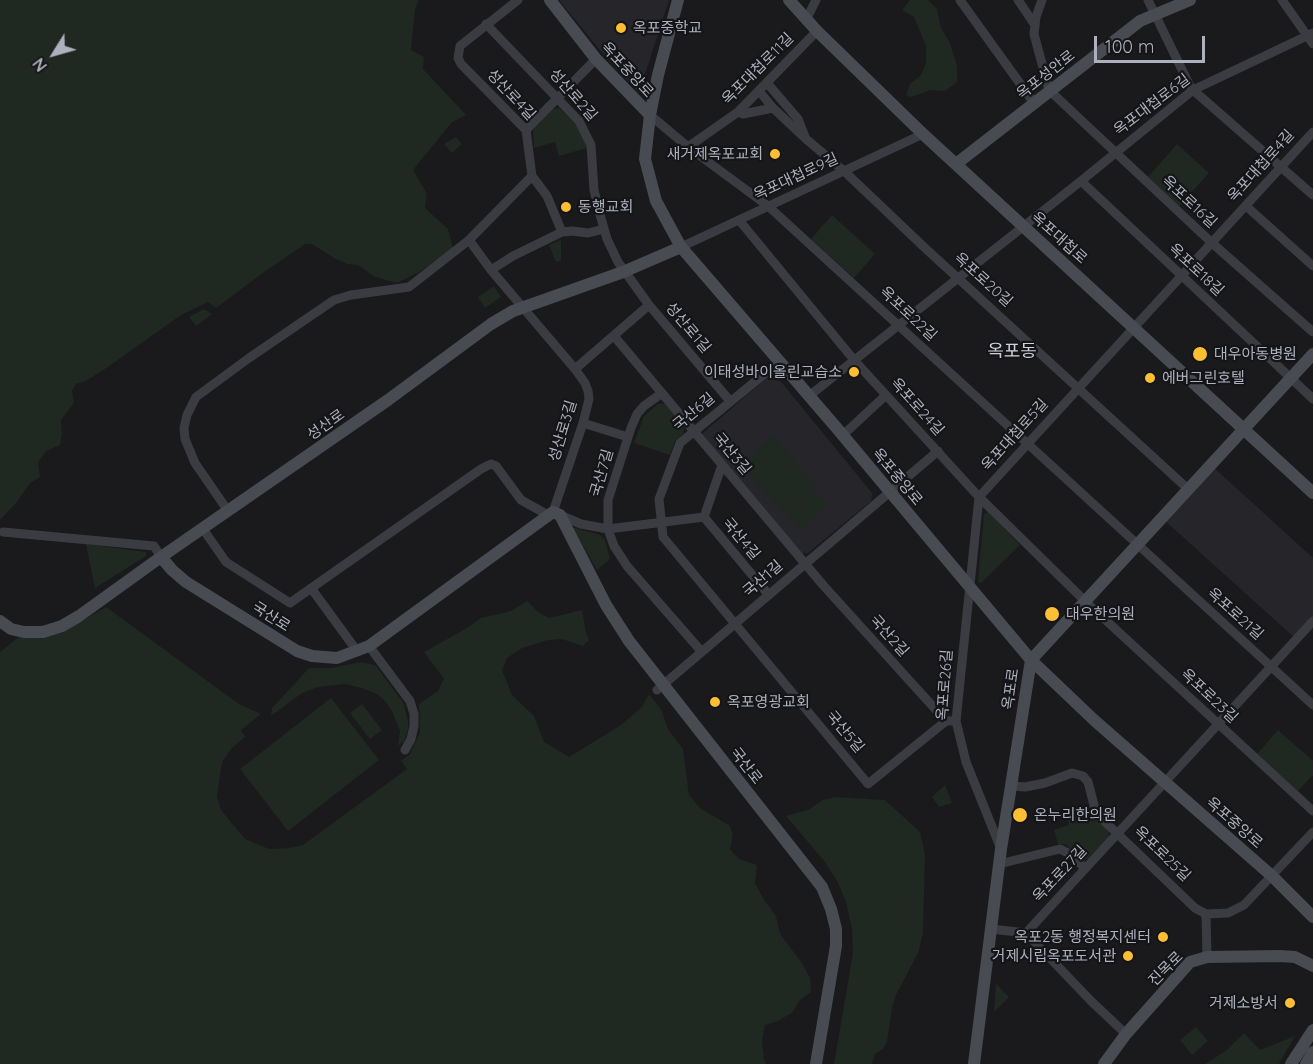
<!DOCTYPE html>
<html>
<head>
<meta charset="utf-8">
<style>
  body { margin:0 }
  #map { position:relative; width:1313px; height:1064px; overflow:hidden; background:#1a1a1d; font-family:Quicksand,sans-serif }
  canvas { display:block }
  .north { position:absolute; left:24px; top:24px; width:60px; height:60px; -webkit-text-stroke:4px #151518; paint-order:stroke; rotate:233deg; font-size:16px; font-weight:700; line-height:24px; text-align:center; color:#acb1bd }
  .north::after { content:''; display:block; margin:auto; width:21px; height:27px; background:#acb1bd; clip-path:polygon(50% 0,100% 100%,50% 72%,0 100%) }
  .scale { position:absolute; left:1094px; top:36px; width:111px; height:27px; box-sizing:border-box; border:3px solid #acb1bd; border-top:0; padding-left:8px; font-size:18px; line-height:21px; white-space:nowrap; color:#acb1bd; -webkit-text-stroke:4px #151518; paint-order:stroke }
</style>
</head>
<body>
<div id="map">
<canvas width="1313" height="1064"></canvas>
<div class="north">N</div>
<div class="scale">100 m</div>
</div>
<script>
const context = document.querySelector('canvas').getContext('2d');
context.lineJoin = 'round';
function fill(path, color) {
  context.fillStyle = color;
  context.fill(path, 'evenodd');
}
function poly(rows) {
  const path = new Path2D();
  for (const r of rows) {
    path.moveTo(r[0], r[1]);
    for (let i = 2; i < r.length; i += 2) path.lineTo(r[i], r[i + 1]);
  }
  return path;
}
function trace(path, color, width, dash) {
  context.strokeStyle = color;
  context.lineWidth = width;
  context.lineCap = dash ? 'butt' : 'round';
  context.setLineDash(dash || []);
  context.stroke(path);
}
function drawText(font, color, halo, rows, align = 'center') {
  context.font = font + ' Quicksand,"Noto Sans KR",sans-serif';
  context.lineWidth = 4.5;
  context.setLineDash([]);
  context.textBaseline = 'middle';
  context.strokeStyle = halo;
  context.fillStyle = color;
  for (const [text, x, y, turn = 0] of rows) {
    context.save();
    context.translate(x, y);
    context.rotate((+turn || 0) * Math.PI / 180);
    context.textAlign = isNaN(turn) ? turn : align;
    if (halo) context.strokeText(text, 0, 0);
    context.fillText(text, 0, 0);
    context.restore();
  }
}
const built = poly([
  [559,0,669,0,639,93,604,55],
  [770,375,778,378,872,493,871,501,808,553,799,553,703,438,703,433],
  [1211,465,1313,558,1313,621,1296,639,1162,518]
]);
const green = poly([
  [0,0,419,0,415,9,411,50,424,57,423,69,466,115,452,122,413,170,427,194,425,208,448,229,453,248,421,271,397,283,375,277,358,265,347,264,334,258,312,244,305,244,260,275,216,308,208,302,181,315,108,367,86,381,76,384,72,391,74,403,61,420,62,434,60,445,46,451,38,462,40,477,30,483,16,503,0,520],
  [910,0,928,0,937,9,941,28,950,43,957,66,957,82,945,91,931,90,911,97,906,95,910,84,921,75,926,63,926,46,914,17,902,10],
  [559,108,575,122,584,136,587,148,559,156,555,142,534,148,533,130,553,109],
  [456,137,462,144,452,153,444,144],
  [1177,144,1209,173,1179,206,1148,177],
  [832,215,875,254,854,278,811,239],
  [561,240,561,260,556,262,549,245],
  [494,286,501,297,485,308,478,297],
  [204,309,212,314,196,326,189,317],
  [658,404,666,404,684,427,683,434,675,441,670,455,634,443,644,416],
  [773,436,816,486,784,514,741,464],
  [814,491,827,506,801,529,788,514],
  [988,512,1020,545,980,584,978,581,984,514],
  [572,527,600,535,605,540,610,559,597,570],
  [86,544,146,552,146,556,95,588],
  [527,601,538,612,549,618,582,610,586,633,589,640,583,646,562,639,548,640,522,648,507,658,502,670,512,695,534,716,544,742,569,757,621,725,642,707,649,694,661,709,668,729,683,749,689,795,701,809,729,825,733,834,730,849,739,859,757,865,755,883,763,898,776,916,780,934,802,963,810,978,811,992,799,1001,793,1012,778,1021,765,1025,762,1040,764,1059,766,1064,0,1064,0,652,19,637,40,638,62,632,106,607,239,704,261,714,241,730,245,737,232,748,222,762,217,796,221,810,245,839,269,849,288,848,303,845,407,769,401,761,410,754,420,732,419,704,438,691,444,679,424,652,467,628,481,618,511,611],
  [361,662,375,665,403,702,408,721,408,730,404,741,398,746,400,731,392,711,385,701,377,694,362,688,346,684,318,687,302,693,271,716,272,708,309,668,331,668],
  [331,698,379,760,288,831,240,769],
  [362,704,382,730,370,739,350,713],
  [1278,730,1313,761,1313,775,1298,791,1257,754],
  [945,785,952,803,939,807,932,797],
  [836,797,885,800,920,832,925,854,923,933,918,953,896,995,892,1008,887,1042,883,1049,875,1054,872,1064,834,1064,853,953,852,929,846,902,837,881,825,862,786,816,808,810,823,800],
  [1091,813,1108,830,1109,837,1087,859,1083,860,1065,844,1058,844,1054,830,1069,825,1068,819],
  [996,984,1009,997,994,1012],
  [1196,1027,1208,1041,1192,1055,1180,1040],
  [1244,1033,1260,1050,1295,1036,1279,1064,1205,1064,1227,1050]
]);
const street = poly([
  [518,0,460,46,458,58,461,64,526,130,532,176,469,240,491,270,575,369,585,383,588,391,589,399,583,423,553,512],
  [960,0,1034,103],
  [1018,0,1035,25],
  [1042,0,1036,17,1034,34,1049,90,1212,243,1313,332],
  [1148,0,1189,84,1193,90,1313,195],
  [1282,0,1313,44],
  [807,18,816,0],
  [486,24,579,121,591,145,594,190,599,211,607,239,618,262,649,305,730,401],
  [767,83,798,119,805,137],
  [759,91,773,108,806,139,844,171,925,248,1188,489],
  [738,112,743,114,773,108],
  [650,115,688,147,768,206,1313,705],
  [526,130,596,59],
  [688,147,738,112,817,31],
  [532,176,547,196,562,232],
  [1081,181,1313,399],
  [1246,206,1313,266],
  [739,220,854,360,979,497,1086,602,1313,811],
  [681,247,923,134],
  [491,270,513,256,562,232,572,231,588,233,604,229],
  [614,336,823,585,946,721,951,721],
  [779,362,680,443,659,499,663,537,868,784,946,721],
  [575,369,649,305],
  [662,393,644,406,637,414,631,428,608,500,608,529,614,546,627,566,701,651],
  [809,396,1081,181,1193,90,1313,33],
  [583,423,628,437],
  [843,435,886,395],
  [722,465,704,517,768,594],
  [228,511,195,463,185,439,184,428,187,415,196,397,249,358,334,300,351,295,409,287,469,240],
  [560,515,581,524,608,529,704,517],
  [203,529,226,562,290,603,481,469,491,464,496,466,521,500,548,515],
  [3,532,154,546,161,557],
  [311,588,357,651],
  [369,646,410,701,414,714,414,726,411,739,405,750],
  [657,690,938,451],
  [1012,786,1025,787,1045,783,1072,773,1083,776,1088,782,1095,809,1101,818,1195,908,1206,914,1207,957],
  [1001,849,966,762,956,721,979,497,1313,132],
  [999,864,1060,849,1068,853,1085,868],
  [1206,914,1228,913,1244,905,1313,832],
  [991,929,1026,933,1313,621],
  [1026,933,1091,1001,1126,1034]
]);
const secondary = poly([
  [550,0,596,59,650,115],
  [678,0,658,75,650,115,645,159,656,201,681,247,835,426,1031,660,1094,720,1272,876,1313,917],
  [789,0,817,31,923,134,1313,493],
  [956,164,1140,21,1190,0],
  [553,512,560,515,606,605,629,641,822,887,831,909,836,929,836,946,816,1064],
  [161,557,172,570,186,582,297,651,312,656,337,658,369,646,553,512],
  [0,621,11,629,24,632,43,632,62,626,79,616,161,557,388,400,491,324,513,311,623,272,681,247],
  [974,1064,1001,849,1031,660,1313,354],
  [1104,1064,1126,1034,1190,962,1207,957,1280,956,1295,957,1313,966],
  [1291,1064,1313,1030],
  [1306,1064,1313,1052]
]);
const markers = [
  [621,28,6,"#fcbe33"],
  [775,154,6,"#fcbe33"],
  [566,207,6,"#fcbe33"],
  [1200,354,8,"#fcbe33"],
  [854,372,6,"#fcbe33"],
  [1150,378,6,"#fcbe33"],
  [1052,614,8,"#fcbe33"],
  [715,702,6,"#fcbe33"],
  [1020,815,8,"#fcbe33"],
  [1163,937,6,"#fcbe33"],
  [1128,956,6,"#fcbe33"],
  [1290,1003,6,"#fcbe33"]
];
const poiNames = [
  ["옥포중학교",633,28],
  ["새거제옥포교회",763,154,"right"],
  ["동행교회",578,207],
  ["대우아동병원",1214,354],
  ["이태성바이올린교습소",842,372,"right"],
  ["에버그린호텔",1162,378],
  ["대우한의원",1066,614],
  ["옥포영광교회",727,702],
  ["온누리한의원",1034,815],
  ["옥포2동 행정복지센터",1151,937,"right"],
  ["거제시립옥포도서관",1116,956,"right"],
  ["거제소방서",1278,1003,"right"]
];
const streetNames = [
  ["옥포대첩로11길",758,69,-45],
  ["옥포중앙로",627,70,47],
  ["옥포성안로",1046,75,-38],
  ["성산로4길",511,95,47],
  ["성산로2길",573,95,49],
  ["옥포대첩로6길",1152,105,-37],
  ["옥포대첩로4길",1261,166,-48],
  ["옥포대첩로9길",796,177,-25],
  ["옥포로16길",1189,202,43],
  ["옥포대첩로",1059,238,42],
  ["옥포로18길",1196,270,43],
  ["옥포로20길",983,280,42],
  ["옥포로22길",908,314,43],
  ["성산로1길",688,328,50],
  ["옥포로24길",917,407,48],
  ["국산6길",694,412,-40],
  ["성산로",326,425,-35],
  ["성산로3길",563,431,-73],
  ["옥포대첩로5길",1015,435,-48],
  ["국산3길",732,454,50],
  ["국산7길",602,473,-74],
  ["옥포중앙로",897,477,50],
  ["국산4길",741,539,50],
  ["국산1길",763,579,-41],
  ["옥포로21길",1235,614,42],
  ["국산로",271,617,32],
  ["국산2길",889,636,48],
  ["옥포로26길",945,685,-86],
  ["옥포로",1011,689,-82],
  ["옥포로23길",1209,696,43],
  ["국산5길",845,732,50],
  ["국산로",746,766,52],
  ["옥포중앙로",1234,823,41],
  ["옥포로25길",1162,854,44],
  ["옥포로27길",1060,874,-47],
  ["진목로",1166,969,-45]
];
const quarterNames = [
  ["옥포동",1012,352]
];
fill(built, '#26262a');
fill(green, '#1f2821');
trace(street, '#3b3c42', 9);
trace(secondary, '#494b52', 12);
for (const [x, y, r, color] of markers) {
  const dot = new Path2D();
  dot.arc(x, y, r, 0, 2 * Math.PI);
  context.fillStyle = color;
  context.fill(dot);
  trace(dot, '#151518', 2);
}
drawText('15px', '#acb1bd', '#151518', poiNames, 'left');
drawText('15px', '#acb1bd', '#151518', streetNames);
drawText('18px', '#cdd0d8', '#151518', quarterNames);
</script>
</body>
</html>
